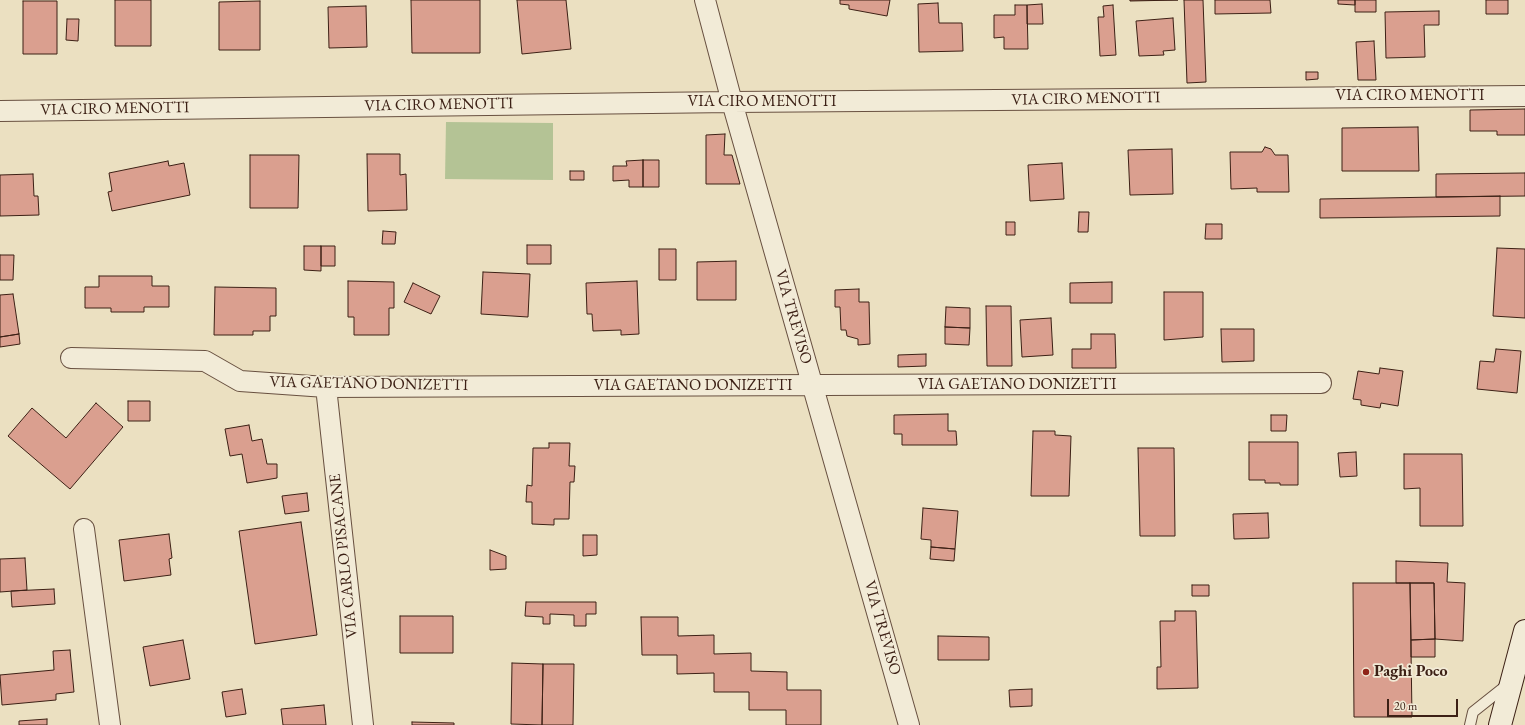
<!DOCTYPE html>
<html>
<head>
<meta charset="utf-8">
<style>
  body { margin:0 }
  #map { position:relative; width:1525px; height:725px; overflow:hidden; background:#ebe0c1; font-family:"EB Garamond",serif }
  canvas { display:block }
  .scale { position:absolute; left:1387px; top:699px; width:71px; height:18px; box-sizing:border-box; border:2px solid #3c2015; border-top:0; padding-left:5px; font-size:12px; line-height:14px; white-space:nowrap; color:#3c2015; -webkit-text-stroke:3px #f2ebd7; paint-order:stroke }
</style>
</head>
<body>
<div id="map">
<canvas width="1525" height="725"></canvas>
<div class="scale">20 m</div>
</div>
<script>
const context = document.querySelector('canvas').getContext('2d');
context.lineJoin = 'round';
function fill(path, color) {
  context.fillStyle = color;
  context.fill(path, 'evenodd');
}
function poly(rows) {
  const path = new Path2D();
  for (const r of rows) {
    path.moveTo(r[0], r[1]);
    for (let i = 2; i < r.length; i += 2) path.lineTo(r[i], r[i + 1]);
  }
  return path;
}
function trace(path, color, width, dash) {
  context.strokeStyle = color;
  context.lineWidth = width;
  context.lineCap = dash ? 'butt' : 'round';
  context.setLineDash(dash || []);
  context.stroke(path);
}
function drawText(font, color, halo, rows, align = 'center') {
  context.font = font + ' "EB Garamond",serif';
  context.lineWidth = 3.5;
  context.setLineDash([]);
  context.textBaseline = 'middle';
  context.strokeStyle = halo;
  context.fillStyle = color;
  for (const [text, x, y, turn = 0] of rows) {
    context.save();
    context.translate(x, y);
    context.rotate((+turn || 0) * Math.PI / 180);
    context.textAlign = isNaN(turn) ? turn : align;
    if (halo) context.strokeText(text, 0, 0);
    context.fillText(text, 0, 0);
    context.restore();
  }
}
const green = poly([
  [446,122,553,123,553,180,445,179]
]);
const building = poly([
  [115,0,151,0,151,46,115,46,115,0],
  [411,0,480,0,480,53,412,53,411,0],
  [517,0,566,0,571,49,522,54,517,0],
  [840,0,890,0,887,16,849,9,849,5,840,4,840,0],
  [1130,0,1178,0,1130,1,1130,0],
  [1184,0,1203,0,1206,82,1187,83,1184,0],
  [1215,0,1270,0,1271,13,1215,14,1215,0],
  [1338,0,1355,0,1355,5,1338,4,1338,0],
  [1355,0,1376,0,1376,12,1355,12,1355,0],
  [1486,0,1508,0,1508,14,1486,14,1486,0],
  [23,1,57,1,57,54,23,54,23,1],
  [260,1,260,50,219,50,219,2,260,1],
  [938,3,939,23,962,23,963,51,919,52,918,4,938,3],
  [1042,4,1043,24,1027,24,1027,5,1042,4],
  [1015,5,1027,5,1028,49,1004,49,1004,37,994,38,994,15,1015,15,1015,5],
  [1113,5,1116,55,1100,56,1098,17,1104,17,1103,6,1113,5],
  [366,6,367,47,329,48,328,7,366,6],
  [1439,11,1439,25,1424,25,1425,57,1386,58,1385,12,1439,11],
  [1173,18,1175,50,1163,51,1164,55,1139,56,1136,21,1173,18],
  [67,19,79,19,78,41,66,40,67,19],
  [1374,41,1376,80,1358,80,1356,42,1374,41],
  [1306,72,1318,72,1318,79,1306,80,1306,72],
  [1525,109,1525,135,1497,135,1497,131,1470,131,1470,110,1525,109],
  [1418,127,1419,171,1342,171,1342,128,1418,127],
  [725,134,724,155,732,155,740,184,706,184,706,135,725,134],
  [1265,147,1271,149,1275,155,1288,155,1289,192,1257,192,1257,188,1231,189,1230,152,1262,152,1265,147],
  [1172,149,1173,194,1130,195,1128,150,1172,149],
  [367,154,400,154,400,175,406,174,407,210,368,211,367,154],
  [250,155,299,155,298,208,250,208,250,155],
  [643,160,659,160,659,187,643,187,643,160],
  [643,160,643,187,629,187,629,180,613,181,613,166,627,166,626,161,643,160],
  [168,161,169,166,184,163,190,195,112,211,108,192,112,191,109,173,168,161],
  [1062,163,1064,199,1030,201,1028,165,1062,163],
  [570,171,584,171,584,180,570,180,570,171],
  [1525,173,1525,196,1436,197,1436,174,1525,173],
  [33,174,34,196,38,196,39,215,0,216,0,175,33,174],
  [1500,196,1500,216,1320,218,1320,199,1500,196],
  [1079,212,1089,212,1088,232,1078,232,1079,212],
  [1006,222,1015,222,1015,235,1006,235,1006,222],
  [1206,224,1222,224,1222,239,1205,239,1206,224],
  [383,231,396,232,395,244,382,244,383,231],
  [527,245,551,245,551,264,527,264,527,245],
  [304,246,321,246,321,271,304,270,304,246],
  [321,246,335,246,335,266,321,266,321,246],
  [1497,248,1525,249,1525,318,1493,316,1497,248],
  [659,249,676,249,676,280,659,280,659,249],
  [0,255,14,255,13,280,0,280,0,255],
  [736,261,736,300,697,300,697,262,736,261],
  [483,272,530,274,528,317,481,314,483,272],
  [99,276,152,276,152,286,169,286,169,307,144,307,144,312,111,312,111,308,85,308,85,287,99,287,99,276],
  [348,281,394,282,394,308,389,308,389,335,354,335,354,317,348,317,348,281],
  [637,281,639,334,621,335,621,330,593,331,592,314,587,314,586,283,637,281],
  [1112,282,1112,303,1070,303,1070,283,1112,282],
  [413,283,440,296,431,314,404,302,413,283],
  [215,287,276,288,276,316,270,316,270,331,253,331,253,335,214,335,215,287],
  [859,289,859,302,869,302,870,344,858,345,858,339,847,336,846,330,841,330,840,307,835,307,835,290,859,289],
  [1164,292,1203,292,1203,337,1164,340,1164,292],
  [13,294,19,334,0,337,0,295,13,294],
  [986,306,1011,306,1012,366,987,366,986,306],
  [946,307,970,308,970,328,945,327,946,307],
  [1051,318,1053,355,1022,357,1020,320,1051,318],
  [945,327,970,328,969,345,945,344,945,327],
  [1221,329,1254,329,1254,361,1222,362,1221,329],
  [19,334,20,344,0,347,0,337,19,334],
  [1091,334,1115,334,1116,368,1072,368,1072,349,1091,349,1091,334],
  [1496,349,1521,351,1517,393,1477,389,1480,361,1494,362,1496,349],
  [926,354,926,366,898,367,898,355,926,354],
  [1380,368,1403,371,1398,406,1381,403,1380,408,1361,405,1361,400,1353,399,1358,371,1379,374,1380,368],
  [128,401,150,401,150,421,128,421,128,401],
  [96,403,123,427,70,489,8,436,32,408,66,438,96,403],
  [948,414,948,431,956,431,957,445,902,445,902,434,894,434,894,415,948,414],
  [1271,415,1287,415,1286,431,1271,431,1271,415],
  [249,425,252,441,262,439,267,464,277,464,277,478,247,483,242,454,230,456,225,429,249,425],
  [1033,431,1055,431,1055,435,1071,436,1069,496,1031,496,1033,431],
  [1249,442,1298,442,1298,485,1280,485,1280,483,1265,483,1265,480,1249,480,1249,442],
  [549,443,570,443,569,466,575,466,574,482,570,482,569,519,554,519,554,525,532,524,532,502,526,502,527,485,532,486,533,448,549,448,549,443],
  [1138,448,1174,448,1175,536,1140,536,1138,448],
  [1356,452,1357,476,1340,477,1338,453,1356,452],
  [1404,454,1462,454,1463,526,1420,526,1420,488,1404,489,1404,454],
  [307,493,309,511,285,514,282,496,307,493],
  [923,508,958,511,955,549,931,547,931,540,921,539,923,508],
  [1268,513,1269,538,1234,539,1233,514,1268,513],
  [301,522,317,635,255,644,239,531,301,522],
  [169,534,172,558,169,559,171,575,124,581,119,540,169,534],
  [583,535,597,535,597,555,583,556,583,535],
  [931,547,955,549,954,561,930,559,931,547],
  [490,550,506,556,506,569,490,570,490,550],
  [25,558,27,590,0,592,0,559,25,558],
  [1396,561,1448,563,1447,582,1465,583,1463,641,1435,639,1434,583,1396,583,1396,561],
  [1353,583,1410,583,1412,717,1354,717,1353,583],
  [1410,583,1434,583,1435,639,1411,640,1410,583],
  [1192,585,1209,585,1209,596,1192,596,1192,585],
  [54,589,55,604,12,607,11,591,54,589],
  [526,602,596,602,596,614,586,614,586,626,574,626,574,615,550,614,550,624,543,624,543,617,525,616,526,602],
  [1175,611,1196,611,1198,688,1157,689,1157,667,1161,667,1160,621,1175,621,1175,611],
  [400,616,453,616,453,653,400,653,400,616],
  [641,617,678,617,678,636,714,635,714,654,751,653,751,671,787,672,787,690,821,690,821,725,786,725,786,710,749,710,749,692,714,692,714,673,677,674,677,655,642,655,641,617],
  [938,636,989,637,989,660,938,660,938,636],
  [1435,639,1435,657,1411,657,1411,640,1435,639],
  [183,640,190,679,150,686,143,647,183,640],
  [70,650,74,692,56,694,56,700,2,705,0,675,54,670,53,651,70,650],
  [512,663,543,664,542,725,511,724,512,663],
  [543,664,574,664,573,725,542,725,543,664],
  [242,689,246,714,226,717,222,692,242,689],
  [1032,689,1032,706,1010,707,1009,690,1032,689],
  [324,705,326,725,283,725,281,709,324,705],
  [47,719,47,725,19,725,19,721,47,719],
  [412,722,454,723,454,725,412,725,412,722]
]);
const service = poly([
  [1470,725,1473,712,1507,685]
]);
const minor = poly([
  [705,0,732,102,909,725],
  [0,111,732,102,1525,96],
  [71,358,205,361,240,381,326,387,1321,383],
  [326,387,363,725],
  [84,529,110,725]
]);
const secondary = poly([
  [1500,725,1525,631]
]);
const markers = [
  [1366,672,4,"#8f2418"]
];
const streetNames = [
  ["VIA CIRO MENOTTI",1410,96],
  ["VIA CIRO MENOTTI",1086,99,-1],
  ["VIA CIRO MENOTTI",762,102],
  ["VIA CIRO MENOTTI",439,105,-1],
  ["VIA CIRO MENOTTI",115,109,-1],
  ["VIA TREVISO",793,317,74],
  ["VIA GAETANO DONIZETTI",369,384,1],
  ["VIA GAETANO DONIZETTI",1017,385],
  ["VIA GAETANO DONIZETTI",693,386],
  ["VIA CARLO PISACANE",344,556,-96],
  ["VIA TREVISO",882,628,74]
];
const poiNames = [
  ["Paghi Poco",1374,672]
];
fill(green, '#b4c395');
fill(building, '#da9f8f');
trace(building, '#3c2015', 1);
trace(service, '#685040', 12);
trace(minor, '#685040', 22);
trace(secondary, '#3c2015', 24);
trace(service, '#f2ebd7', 10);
trace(minor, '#f2ebd7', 20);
trace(secondary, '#f2ebd7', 22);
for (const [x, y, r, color] of markers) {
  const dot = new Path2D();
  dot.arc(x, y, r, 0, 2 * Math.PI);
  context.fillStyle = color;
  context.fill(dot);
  trace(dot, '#f2ebd7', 1.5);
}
drawText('16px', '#3c2015', '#f2ebd7', streetNames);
drawText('bold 16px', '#3c2015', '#f2ebd7', poiNames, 'left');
</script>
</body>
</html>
